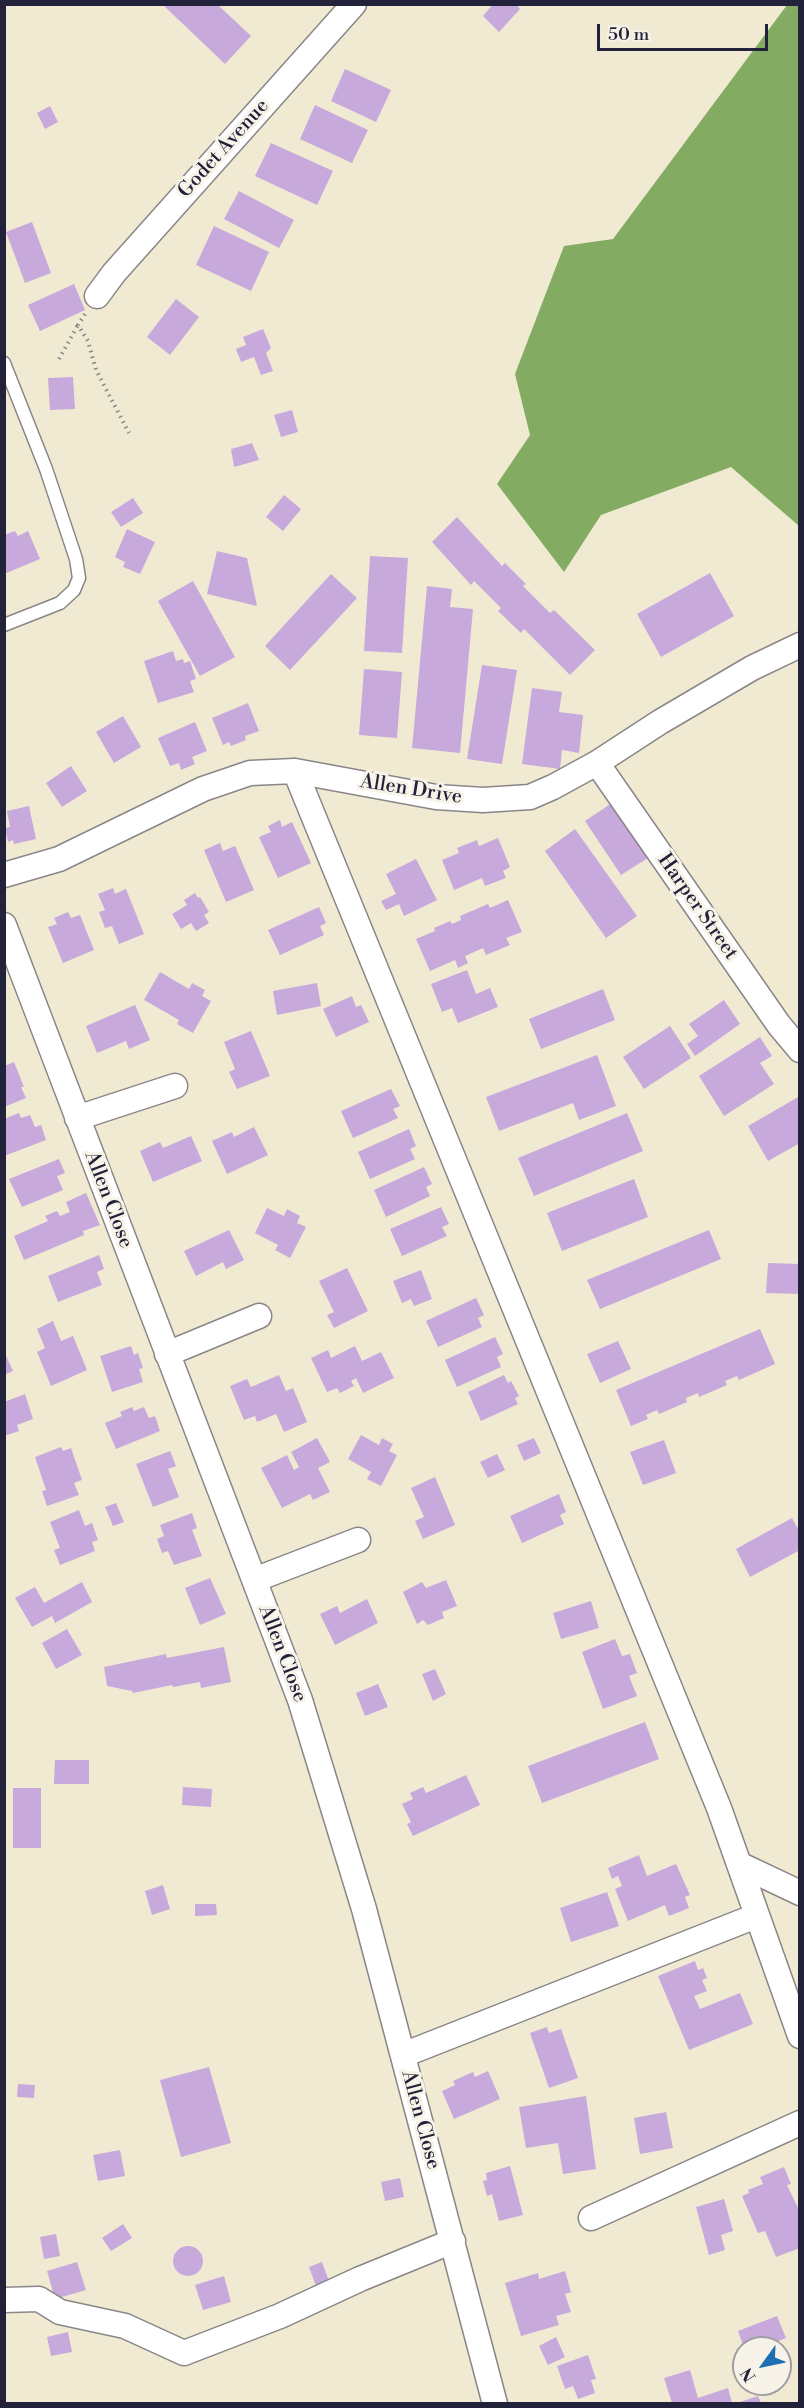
<!DOCTYPE html>
<html>
<head>
<meta charset="utf-8">
<style>
  body { margin:0 }
  #map { position:relative; width:804px; height:2408px; overflow:hidden; background:#f1ead3; font-family:"Libre Bodoni",serif }
  canvas { display:block }
  .frame { position:absolute; inset:0; border:6px solid #22223b; pointer-events:none }
  .north { position:absolute; left:732px; top:2336px; width:60px; height:60px; box-sizing:border-box; background:#f7f3e8; border:2px solid #a29fa3; border-radius:50%; rotate:237deg; font-size:16px; font-weight:700; line-height:24px; text-align:center; color:#22223b }
  .north::after { content:''; display:block; margin:auto; width:21px; height:27px; background:#1f6fb2; clip-path:polygon(50% 0,100% 100%,50% 72%,0 100%) }
  .scale { position:absolute; left:597px; top:24px; width:171px; height:27px; box-sizing:border-box; border:3px solid #22223b; border-top:0; padding-left:8px; font-size:18px; line-height:21px; white-space:nowrap; color:#22223b; -webkit-text-stroke:4px #f7f3e8; paint-order:stroke }
</style>
</head>
<body>
<div id="map">
<canvas width="804" height="2408"></canvas>
<div class="frame"></div>
<div class="north">N</div>
<div class="scale">50 m</div>
</div>
<script>
const context = document.querySelector('canvas').getContext('2d');
context.lineJoin = 'round';
function fill(path, color) {
  context.fillStyle = color;
  context.fill(path, 'evenodd');
}
function poly(rows) {
  const path = new Path2D();
  for (const r of rows) {
    if (r.length === 3) {
      path.moveTo(r[0] + r[2], r[1]);
      path.arc(r[0], r[1], r[2], 0, 2 * Math.PI);
      continue;
    }
    path.moveTo(r[0], r[1]);
    for (let i = 2; i < r.length; i += 2) path.lineTo(r[i], r[i + 1]);
  }
  return path;
}
function trace(path, color, width, dash) {
  context.strokeStyle = color;
  context.lineWidth = width;
  context.lineCap = dash ? 'butt' : 'round';
  context.setLineDash(dash || []);
  context.stroke(path);
}
function drawText(font, color, halo, rows, align = 'center') {
  context.font = font + ' "Libre Bodoni",serif';
  context.lineWidth = 6;
  context.setLineDash([]);
  context.textBaseline = 'middle';
  context.strokeStyle = halo;
  context.fillStyle = color;
  for (const [text, x, y, turn = 0] of rows) {
    context.save();
    context.translate(x, y);
    context.rotate((+turn || 0) * Math.PI / 180);
    context.textAlign = isNaN(turn) ? turn : align;
    if (halo) context.strokeText(text, 0, 0);
    context.fillText(text, 0, 0);
    context.restore();
  }
}
const forest = poly([
  [787,5,800,5,799,526,731,467,601,515,564,572,497,484,530,435,515,374,564,246,613,239]
]);
const building = poly([
  [162,4,217,4,251,36,225,64],
  [493,4,516,4,520,9,499,32,483,16],
  [345,69,391,90,376,122,331,101],
  [315,105,368,130,352,163,300,139],
  [50,106,58,122,45,129,37,113],
  [271,143,333,171,317,205,255,176],
  [239,191,294,220,279,248,224,219],
  [32,222,51,273,25,283,6,232],
  [214,226,269,252,251,291,196,265],
  [74,284,85,310,40,331,28,305],
  [176,299,199,317,170,355,147,337],
  [263,329,271,348,266,353,273,371,261,375,254,357,241,362,236,349,246,345,243,337],
  [73,377,75,409,50,410,48,378],
  [292,410,298,432,281,437,274,415],
  [252,443,259,460,234,467,231,449],
  [284,495,301,509,283,531,266,517],
  [133,498,143,513,121,527,111,512],
  [457,517,502,566,505,563,526,584,523,586,550,613,554,610,595,650,570,675,524,629,521,633,498,611,501,608,474,581,471,585,432,542],
  [127,529,155,542,140,574,123,567,125,562,115,557],
  [15,531,18,536,28,531,40,559,4,574,4,535],
  [217,551,247,558,257,606,207,594],
  [370,556,408,558,402,653,364,651],
  [710,573,734,616,661,657,637,614],
  [331,574,357,598,290,670,265,646],
  [193,581,235,657,200,676,158,601],
  [427,586,452,589,450,607,473,609,460,753,412,748],
  [173,651,176,661,183,659,184,663,190,661,196,679,190,681,194,692,158,703,144,661],
  [482,665,517,670,502,764,467,759],
  [364,669,402,672,397,738,359,735],
  [532,688,562,692,559,712,583,715,579,753,562,750,560,769,522,764],
  [248,703,259,731,245,736,246,740,231,746,229,742,223,745,212,718],
  [123,716,141,747,114,763,96,732],
  [195,722,207,751,192,757,195,764,181,770,179,763,170,766,158,738],
  [71,766,87,791,62,807,46,783],
  [618,799,654,854,621,875,585,821],
  [29,806,36,839,14,844,13,840,8,842,5,828,10,827,7,811],
  [280,820,282,827,292,822,311,863,278,878,259,837,271,832,268,826],
  [575,829,637,916,606,938,545,851],
  [498,838,510,867,503,871,506,878,485,886,482,878,454,890,442,860,459,853,457,848,477,840,479,846],
  [220,843,223,851,235,846,254,890,226,902,204,850],
  [416,859,437,900,404,916,399,904,386,910,381,901,396,894,386,874],
  [113,888,115,894,126,889,144,934,119,944,112,926,105,928,99,912,105,910,98,894],
  [195,893,198,898,200,897,209,912,204,915,209,923,196,931,191,923,181,929,172,914,187,905,184,900],
  [508,900,522,932,506,938,510,945,486,955,483,948,465,956,468,963,458,968,455,960,430,971,416,939,435,931,434,928,450,921,452,924,461,920,460,916,488,904,490,908],
  [319,907,326,923,320,926,324,935,280,955,268,930],
  [68,912,71,918,80,915,94,950,63,963,48,927,57,924,54,918],
  [467,970,476,994,490,988,498,1007,458,1023,452,1008,442,1012,431,984],
  [160,972,189,989,192,983,205,990,202,996,211,1001,193,1033,177,1024,179,1020,144,1000],
  [317,983,321,1006,277,1015,273,991],
  [603,989,615,1020,541,1049,529,1019],
  [352,996,356,1007,361,1005,369,1022,336,1037,323,1009],
  [724,1000,740,1024,695,1056,687,1044,698,1036,689,1024],
  [135,1005,150,1040,129,1049,126,1041,97,1053,86,1026],
  [670,1026,691,1058,644,1089,623,1057],
  [251,1031,270,1076,237,1089,229,1072,235,1069,224,1042],
  [760,1037,772,1056,760,1063,774,1084,724,1116,699,1076],
  [597,1055,616,1106,579,1120,573,1103,499,1131,486,1097],
  [14,1062,24,1087,21,1087,26,1098,4,1107,4,1066],
  [391,1089,400,1106,393,1109,398,1118,353,1138,341,1111],
  [800,1096,800,1143,768,1161,748,1126],
  [19,1113,21,1118,30,1115,35,1127,41,1125,46,1140,4,1156,4,1119],
  [627,1113,643,1151,534,1196,518,1158],
  [254,1127,268,1155,227,1174,212,1141,232,1132,234,1137],
  [409,1129,416,1146,410,1149,415,1159,370,1179,358,1152],
  [191,1136,202,1161,153,1182,140,1151,160,1142,163,1148],
  [59,1159,65,1173,57,1176,63,1190,22,1207,9,1179],
  [424,1167,432,1184,426,1187,430,1196,386,1217,374,1190],
  [634,1179,648,1217,562,1251,547,1213],
  [86,1193,100,1225,83,1231,84,1235,24,1260,14,1236,48,1221,45,1216,57,1211,60,1216,70,1212,66,1202],
  [441,1207,449,1224,442,1227,447,1236,402,1256,390,1229],
  [267,1208,284,1216,287,1209,300,1216,297,1223,306,1227,290,1258,275,1250,278,1245,255,1233],
  [229,1230,244,1260,226,1269,223,1262,196,1276,184,1251],
  [709,1230,721,1259,600,1309,587,1280],
  [99,1255,104,1269,97,1272,102,1285,58,1302,48,1276],
  [768,1263,800,1264,800,1294,766,1293],
  [347,1268,368,1311,334,1328,327,1315,334,1312,319,1281],
  [421,1270,432,1299,414,1306,411,1299,402,1303,393,1281],
  [476,1298,484,1315,478,1318,482,1327,438,1347,426,1321],
  [53,1321,61,1341,73,1336,87,1370,51,1386,37,1352,45,1348,37,1329],
  [760,1329,775,1364,739,1380,737,1376,725,1381,727,1385,699,1397,698,1393,686,1398,687,1402,659,1414,657,1410,646,1415,648,1419,631,1426,616,1390],
  [495,1337,503,1354,497,1357,501,1367,457,1387,445,1360],
  [618,1341,631,1369,600,1383,587,1354],
  [131,1346,134,1355,138,1353,143,1368,139,1369,143,1382,112,1392,100,1356],
  [355,1346,362,1361,381,1352,394,1378,363,1393,356,1378,351,1381,354,1386,340,1393,337,1388,327,1392,311,1358,328,1350,331,1358],
  [4,1351,13,1371,4,1375],
  [279,1375,286,1391,293,1388,307,1422,284,1432,276,1414,257,1422,255,1416,244,1420,230,1386,247,1379,251,1387],
  [504,1375,508,1383,511,1381,519,1396,515,1398,518,1404,481,1421,468,1392],
  [25,1394,33,1419,17,1425,19,1431,4,1436,4,1402],
  [132,1407,134,1411,144,1407,149,1418,155,1416,160,1431,116,1449,105,1423,122,1416,120,1412],
  [361,1435,379,1445,382,1438,393,1444,389,1451,397,1455,381,1486,367,1479,371,1472,348,1459],
  [317,1438,330,1462,318,1468,330,1492,313,1500,310,1494,282,1508,261,1468,287,1455,294,1470,299,1467,291,1452],
  [534,1438,541,1453,524,1461,517,1445],
  [664,1440,676,1473,643,1485,630,1452],
  [61,1447,63,1451,71,1448,82,1480,74,1483,79,1495,47,1506,42,1491,46,1490,35,1457],
  [170,1451,176,1466,168,1469,179,1497,153,1507,136,1464],
  [497,1454,505,1470,488,1478,480,1462],
  [435,1477,455,1525,423,1539,415,1521,424,1517,411,1488],
  [559,1494,566,1512,560,1515,564,1524,522,1543,510,1516],
  [116,1503,124,1522,113,1526,105,1507],
  [79,1510,85,1526,92,1523,98,1540,92,1542,95,1551,60,1565,54,1550,60,1548,50,1522],
  [192,1513,197,1528,192,1530,202,1556,174,1565,168,1551,162,1553,157,1539,164,1536,160,1525],
  [792,1518,800,1532,800,1550,750,1577,736,1549],
  [210,1578,226,1614,200,1625,185,1588],
  [446,1580,457,1606,442,1612,444,1618,428,1625,423,1620,417,1624,403,1592,422,1582,426,1588],
  [82,1582,92,1602,55,1623,52,1616,32,1627,15,1598,35,1587,44,1603],
  [367,1599,378,1623,335,1645,320,1614,337,1606,340,1613],
  [591,1601,599,1628,561,1639,553,1613],
  [67,1629,82,1655,56,1669,42,1643],
  [615,1639,622,1656,630,1654,637,1673,629,1676,637,1696,603,1709,582,1652],
  [224,1647,231,1682,201,1688,200,1682,173,1687,172,1685,133,1693,132,1691,107,1686,104,1667,166,1654,167,1658],
  [435,1669,446,1694,433,1701,422,1674],
  [378,1684,388,1707,365,1716,356,1693],
  [645,1722,659,1759,542,1803,528,1766],
  [55,1760,89,1760,89,1784,54,1784],
  [466,1775,480,1805,413,1836,407,1824,411,1822,402,1804,413,1799,410,1793,423,1787,426,1793],
  [183,1787,212,1789,211,1807,182,1805],
  [13,1788,41,1788,41,1848,13,1848],
  [639,1855,647,1876,676,1864,690,1895,685,1897,689,1908,669,1916,665,1905,628,1921,615,1889,622,1886,618,1876,612,1879,608,1868],
  [163,1885,170,1909,152,1915,145,1891],
  [607,1892,619,1926,571,1942,560,1908],
  [195,1904,216,1904,217,1915,195,1916],
  [695,1961,698,1970,703,1968,707,1978,702,1980,707,1991,694,1996,700,2009,740,1993,753,2024,689,2050,658,1976],
  [547,2027,549,2033,561,2029,578,2078,549,2088,530,2033],
  [209,2067,231,2143,181,2157,160,2080],
  [488,2071,500,2099,454,2119,442,2091,455,2085,453,2081,473,2072,475,2077],
  [18,2084,35,2085,34,2098,17,2097],
  [586,2096,596,2169,563,2174,558,2143,526,2148,519,2107],
  [666,2112,673,2148,640,2154,634,2118],
  [120,2150,125,2176,98,2181,93,2155],
  [510,2166,523,2215,499,2221,492,2194,487,2196,483,2181,487,2180,486,2173],
  [784,2167,791,2184,787,2185,800,2212,800,2248,776,2257,765,2231,758,2233,742,2196,749,2193,748,2190,763,2184,760,2177],
  [400,2178,404,2197,385,2201,381,2182],
  [724,2199,733,2231,721,2235,725,2250,709,2255,696,2207],
  [123,2224,132,2238,111,2251,102,2238],
  [56,2234,60,2256,44,2259,40,2237],
  [188,2261,15],
  [77,2262,86,2290,55,2299,47,2271],
  [322,2262,329,2281,316,2286,309,2267],
  [565,2271,571,2292,565,2294,571,2312,556,2316,559,2325,521,2336,505,2283,538,2273,539,2279],
  [224,2276,231,2302,203,2310,195,2285],
  [777,2316,786,2338,761,2348,744,2348,738,2331],
  [68,2332,72,2352,51,2356,47,2337],
  [556,2337,565,2357,548,2365,539,2346],
  [588,2355,596,2379,591,2380,595,2393,578,2399,573,2386,565,2389,557,2366],
  [690,2370,698,2398,728,2388,732,2403,672,2403,664,2378],
  [758,2396,761,2403,737,2403]
]);
const path = poly([
  [85,314,78,325,88,341,96,370,129,433],
  [59,359,78,325]
]);
const service = poly([
  [4,363,46,469,76,559,79,578,74,590,60,603,4,625]
]);
const minor = poly([
  [97,296,114,273,354,4],
  [597,763,779,1025,800,1050],
  [295,771,719,1808,800,2036],
  [4,875,59,859,203,789,250,773,295,771,436,797,483,800,530,797,553,787,597,763,660,722,752,668,800,645],
  [4,925,300,1700,364,1909,495,2404],
  [77,1118,175,1086],
  [167,1354,259,1316],
  [254,1580,358,1540],
  [741,1865,800,1893],
  [403,2055,756,1916],
  [591,2218,800,2123],
  [4,2300,39,2299,60,2312,125,2326,184,2353,280,2316,360,2279,453,2241]
]);
const streetNames = [
  ["Godet Avenue",224,149,-48],
  ["Allen Drive",411,790,9],
  ["Harper Street",697,907,55],
  ["Allen Close",108,1200,69],
  ["Allen Close",282,1654,69],
  ["Allen Close",420,2120,75]
];
fill(forest, '#84ab62');
fill(building, '#c7a9dc');
trace(service, '#8a8687', 15);
trace(minor, '#8a8687', 27);
trace(path, '#8a8687', 4, [1.5, 4.5]);
trace(service, '#fff', 12);
trace(minor, '#fff', 24);
drawText('20px', '#22223b', '#f7f3e8', streetNames);
</script>
</body>
</html>
